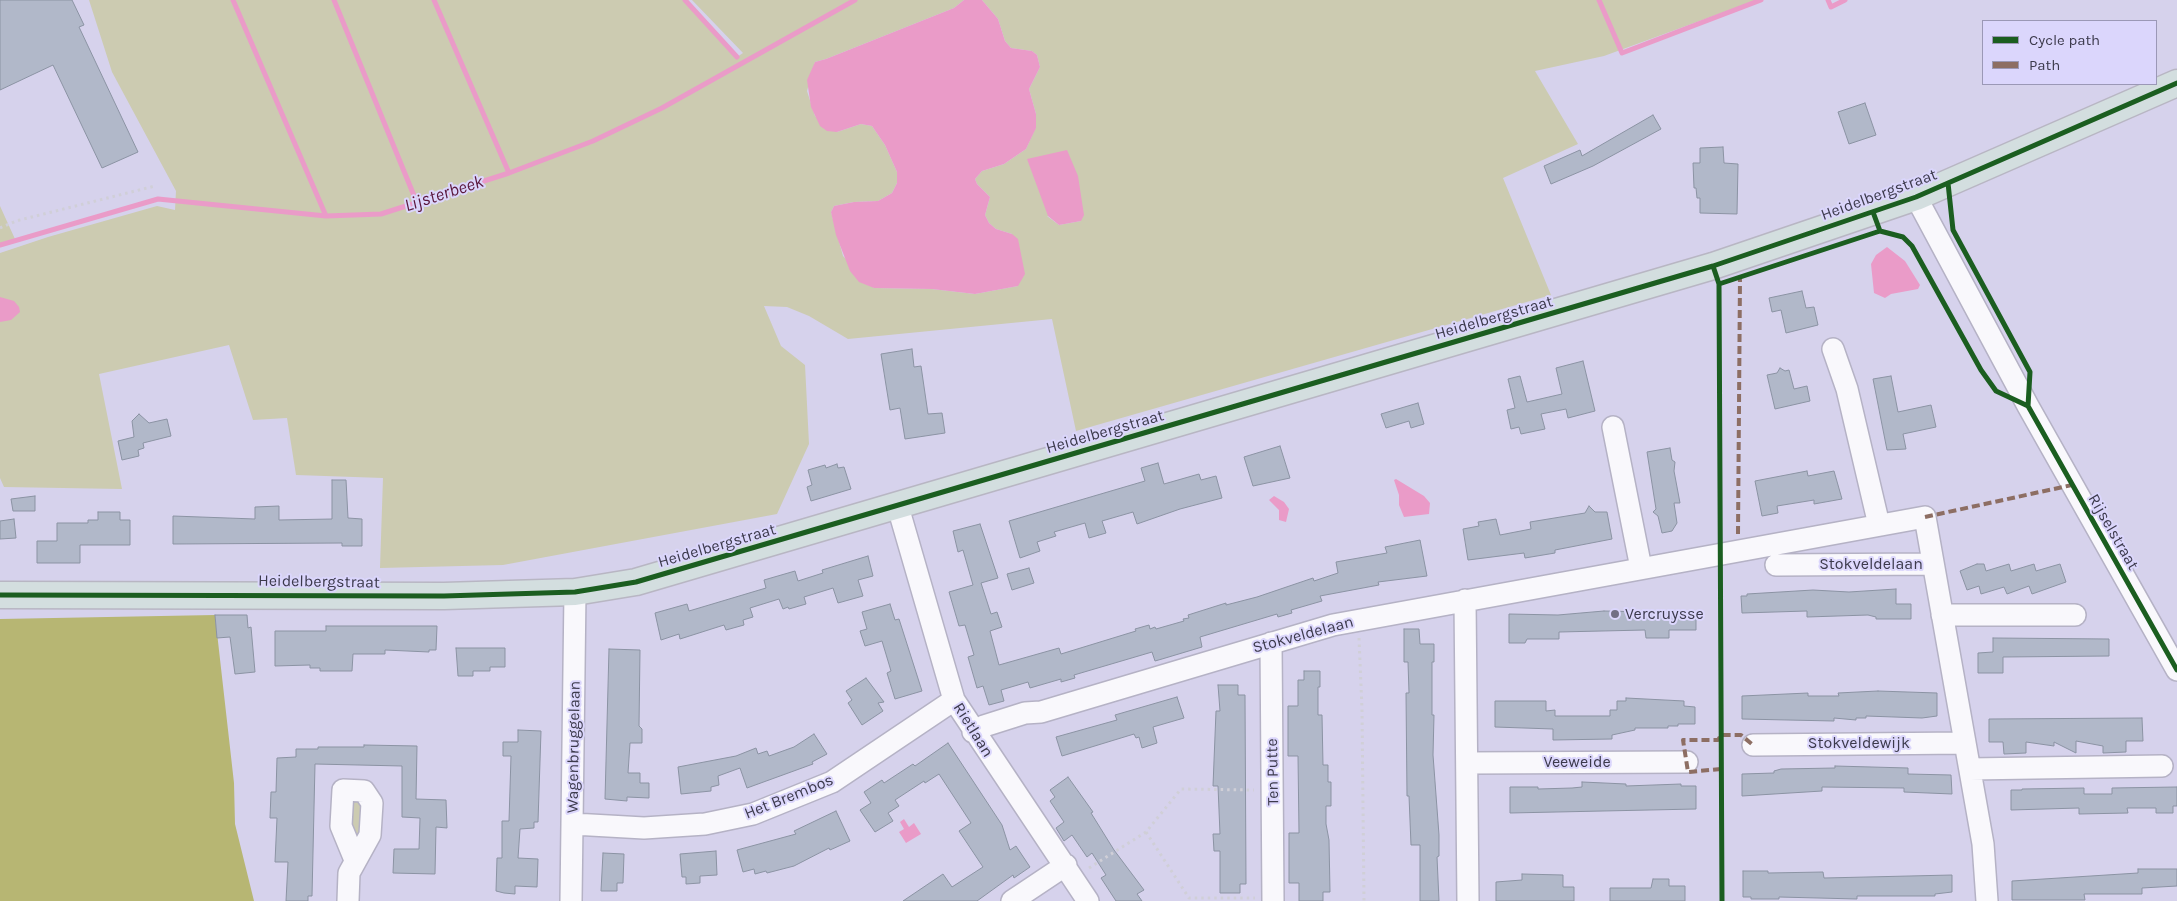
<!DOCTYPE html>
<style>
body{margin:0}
#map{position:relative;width:2177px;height:901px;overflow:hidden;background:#d6d2ec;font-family:Karla,sans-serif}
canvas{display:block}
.legend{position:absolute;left:1982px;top:20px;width:175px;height:65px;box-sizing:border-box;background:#dbd6fc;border:1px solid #9b98b6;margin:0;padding:6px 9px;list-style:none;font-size:15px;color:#3c3a4c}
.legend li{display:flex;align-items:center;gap:10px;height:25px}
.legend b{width:25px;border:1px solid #9b98b6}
</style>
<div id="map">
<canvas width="2177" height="901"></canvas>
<ul class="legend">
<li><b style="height:6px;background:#1b5e20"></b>Cycle path</li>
<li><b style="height:6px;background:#8d6e63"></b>Path</li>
</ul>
</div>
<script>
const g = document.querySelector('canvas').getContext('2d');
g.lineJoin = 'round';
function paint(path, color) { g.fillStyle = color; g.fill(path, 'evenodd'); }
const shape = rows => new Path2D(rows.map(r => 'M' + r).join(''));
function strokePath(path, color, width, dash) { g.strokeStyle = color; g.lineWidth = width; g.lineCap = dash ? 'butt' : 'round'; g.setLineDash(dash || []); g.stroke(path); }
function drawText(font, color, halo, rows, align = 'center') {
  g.font = font + ' Karla,sans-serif'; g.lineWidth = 4; g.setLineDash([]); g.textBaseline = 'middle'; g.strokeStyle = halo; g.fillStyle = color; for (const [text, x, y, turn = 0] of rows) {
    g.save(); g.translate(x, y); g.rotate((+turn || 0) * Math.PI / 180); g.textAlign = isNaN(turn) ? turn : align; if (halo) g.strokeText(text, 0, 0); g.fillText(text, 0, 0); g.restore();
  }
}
const green = shape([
 [89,0,685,0,737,57,743,53,692,0,964,0,954,8,826,59,815,62,807,91,815,116,837,132,861,124,872,126,885,145,897,172,897,183,892,193,878,201,854,202,834,206,831,212,843,256,874,288,932,289,975,294,1018,286,1012,234,996,229,989,223,985,215,990,197,977,184,975,179,982,171,1004,164,1026,149,1036,127,1036,114,1029,89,1040,67,1037,55,1032,51,1011,48,1005,41,998,19,982,0,1757,0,1604,56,1535,71,1578,144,1503,178,1551,295,1076,431,1052,319,848,339,809,316,787,307,764,306,781,346,805,365,809,444,777,514,503,565,380,568,383,478,296,475,287,418,253,420,229,345,99,374,122,489,4,487,0,478,0,253,48,237,157,206,175,210,176,191,112,72],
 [1047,216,1081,221,1059,225],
 [0,206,15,239,0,245],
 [363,799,361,834,353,833,348,801]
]);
const forest = shape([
 [215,615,234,783,235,824,254,901,0,901,0,619]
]);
const water = shape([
 [964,0,982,0,998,19,1005,41,1011,48,1032,51,1037,55,1040,67,1029,89,1036,114,1036,128,1026,149,1004,164,982,171,975,179,977,184,990,197,985,215,989,223,996,229,1012,234,1018,239,1025,274,1018,286,975,294,932,289,874,288,859,282,850,271,836,235,831,212,834,206,854,202,878,201,892,193,897,183,897,172,885,145,872,126,861,124,837,132,827,131,820,126,811,107,807,80,815,62,826,59,954,8],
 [1067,150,1078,176,1084,215,1081,221,1059,225,1048,216,1027,159],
 [1887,247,1905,261,1920,285,1918,289,1891,294,1885,298,1874,293,1871,264,1876,255],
 [0,297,14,301,19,307,20,312,11,320,0,322],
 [1396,479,1424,496,1430,503,1429,514,1404,517,1399,505,1399,495,1394,480],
 [1274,496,1284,502,1289,509,1286,522,1279,520,1279,510,1269,500],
 [904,819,909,827,914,823,921,834,906,843,899,832,904,829,900,822]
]);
const stream = shape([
 [233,0,326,216],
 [334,0,417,203],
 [434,0,509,173],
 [685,0,737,57],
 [1599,0,1622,53,1761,0],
 [1828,0,1831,7,1845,0],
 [0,245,158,199,326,216,381,214,509,173,593,141,662,108,855,0]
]);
const building = shape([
 [0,0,72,0,84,25,79,27,138,152,102,168,53,65,0,90,0,0],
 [1865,103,1876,135,1849,144,1838,112,1865,103],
 [1653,115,1661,129,1593,166,1551,184,1544,166,1580,150,1582,156,1653,115],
 [1723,147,1724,163,1738,164,1737,214,1700,213,1700,198,1697,198,1696,188,1694,188,1693,163,1700,163,1700,148,1723,147],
 [1802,291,1806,308,1814,307,1818,325,1786,333,1781,310,1772,312,1769,298,1802,291],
 [912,349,914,367,921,366,928,414,942,413,945,433,905,439,900,408,890,410,881,354,912,349],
 [1583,361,1595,411,1568,418,1566,409,1541,414,1545,429,1521,434,1519,427,1511,429,1507,410,1515,408,1508,379,1520,376,1527,402,1562,394,1556,368,1583,361],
 [1780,368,1785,371,1789,370,1794,389,1807,386,1810,401,1775,409,1767,375,1777,373,1780,368],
 [1891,376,1898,412,1931,405,1936,427,1903,434,1906,449,1887,450,1873,379,1891,376],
 [1418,403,1424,424,1411,428,1409,421,1386,428,1381,414,1418,403],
 [139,414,149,423,167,419,171,436,143,443,144,448,138,450,139,456,122,460,118,441,134,437,132,421,139,414],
 [1280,446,1290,478,1253,486,1244,457,1280,446],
 [1670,448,1672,460,1675,462,1674,471,1680,503,1674,503,1677,523,1672,531,1662,533,1658,516,1653,512,1656,509,1647,452,1670,448],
 [1158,463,1164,484,1199,474,1201,480,1216,476,1222,498,1180,509,1137,524,1133,512,1102,521,1106,533,1089,538,1085,523,1054,532,1056,536,1037,542,1040,551,1020,558,1009,521,1145,481,1141,468,1158,463],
 [837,464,838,468,844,467,851,489,811,501,807,487,812,485,808,470,825,465,826,468,837,464],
 [1807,471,1808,476,1834,471,1842,499,1814,504,1814,500,1777,506,1778,513,1762,516,1755,481,1807,471],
 [332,480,346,480,348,518,362,519,362,546,342,546,342,543,173,544,173,516,255,519,255,507,279,506,279,520,332,519,332,480],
 [35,496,35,511,13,511,11,499,35,496],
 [1589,506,1595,512,1607,512,1612,539,1555,550,1555,553,1525,558,1524,553,1468,560,1463,529,1479,526,1478,522,1496,519,1500,535,1531,529,1530,522,1585,513,1589,506],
 [98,512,120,512,120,520,130,520,130,545,80,545,80,563,37,563,37,541,57,541,57,523,88,523,88,520,98,520,98,512],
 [14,519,16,538,0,539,0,521,14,519],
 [980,524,998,578,981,583,991,614,997,612,1002,627,990,631,999,665,1059,648,1061,654,1136,631,1135,629,1149,625,1150,629,1155,627,1156,629,1184,621,1183,619,1189,618,1188,615,1226,603,1226,605,1257,597,1313,578,1314,581,1338,573,1336,562,1387,553,1385,547,1420,540,1427,576,1378,582,1379,585,1320,596,1322,601,1291,610,1292,613,1278,617,1277,614,1200,637,1202,647,1162,659,1155,661,1152,652,1074,675,1075,678,1061,682,1061,679,1030,688,1028,682,1001,690,1004,701,989,705,983,686,977,688,968,657,974,655,965,625,959,626,949,592,973,585,963,550,958,552,953,531,980,524],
 [868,556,873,576,858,580,863,596,838,603,833,588,804,597,806,604,789,609,788,607,783,609,779,599,750,608,753,617,743,620,744,625,726,630,724,625,680,639,679,634,661,640,655,613,687,604,689,611,766,588,764,580,795,571,798,581,823,573,822,570,868,556],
 [1977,564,1984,564,1986,571,2009,564,2011,571,2034,564,2036,571,2060,564,2066,582,2032,594,2029,586,2007,594,2004,587,1981,594,1979,586,1967,590,1960,571,1977,564],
 [1029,568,1034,583,1012,590,1007,574,1029,568],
 [1896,589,1896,604,1911,604,1911,619,1876,619,1876,617,1868,615,1807,617,1807,611,1742,613,1741,596,1747,596,1747,594,1813,590,1849,592,1896,589],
 [890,604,895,620,899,619,922,691,895,699,887,673,891,671,882,641,865,646,860,631,867,629,862,612,890,604],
 [1604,611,1696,613,1696,630,1669,630,1669,638,1646,638,1645,630,1559,632,1559,639,1527,639,1525,643,1509,643,1509,614,1558,615,1604,611],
 [215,615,247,615,248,628,251,627,255,672,235,674,230,637,217,638,215,615],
 [326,626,437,626,436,650,429,650,429,652,385,650,385,654,353,654,352,671,320,671,320,668,310,668,310,665,275,666,275,631,326,631,326,626],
 [1404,629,1419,629,1420,644,1434,644,1434,662,1432,662,1432,715,1434,715,1433,755,1439,835,1439,856,1437,857,1439,901,1420,901,1420,845,1411,845,1409,796,1407,796,1406,693,1409,693,1408,662,1404,662,1404,629],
 [1993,638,2109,639,2109,656,2003,657,2003,673,1978,673,1978,653,1993,652,1993,638],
 [456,648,505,648,505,667,490,667,490,671,473,671,473,676,458,676,456,648],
 [609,649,640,650,639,726,642,729,642,743,630,743,628,773,640,773,640,783,649,783,649,798,627,797,627,801,605,799,609,649],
 [1304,671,1320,671,1320,687,1318,687,1318,715,1322,715,1323,765,1328,765,1328,782,1331,782,1331,806,1326,806,1326,824,1329,840,1330,892,1323,892,1323,901,1299,901,1299,883,1289,883,1289,833,1299,833,1298,756,1288,756,1288,706,1298,706,1298,680,1304,680,1304,671],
 [866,678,884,702,878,703,883,711,862,725,848,703,852,700,846,691,866,678],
 [1218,685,1238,685,1238,695,1245,695,1246,884,1240,884,1240,893,1220,893,1220,851,1214,851,1213,834,1220,834,1218,786,1213,786,1216,711,1220,711,1218,685],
 [1878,691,1937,693,1937,716,1922,718,1866,716,1866,718,1856,718,1856,720,1834,718,1834,721,1742,719,1742,696,1808,693,1808,696,1839,696,1838,693,1878,691],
 [1177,697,1184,718,1153,727,1157,743,1142,748,1139,737,1136,738,1134,734,1062,756,1056,737,1117,720,1115,715,1177,697],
 [1626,698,1684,701,1684,706,1695,707,1695,724,1678,724,1678,726,1668,726,1668,728,1635,728,1635,730,1612,735,1612,739,1553,740,1553,729,1495,727,1495,701,1546,701,1546,711,1555,710,1555,716,1610,716,1610,710,1617,710,1617,701,1626,701,1626,698],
 [2142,718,2143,741,2126,741,2126,752,2103,753,2103,746,2076,741,2076,753,2054,742,2054,746,2026,742,2026,753,2004,754,2003,742,1989,742,1989,719,2142,718],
 [518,730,541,731,538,822,534,822,534,828,520,829,518,858,538,859,537,887,515,886,515,894,504,893,496,891,497,858,502,858,502,821,509,821,511,756,503,756,503,742,518,742,518,730],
 [814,734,827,754,812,762,813,764,747,788,740,768,718,776,719,785,711,787,711,791,681,794,678,767,736,756,756,748,758,754,767,751,769,756,794,747,814,734],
 [948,743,1002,825,1010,850,1016,846,1030,867,1014,878,1013,875,977,901,903,901,943,874,952,887,983,867,959,831,971,823,939,774,925,783,924,781,895,800,899,806,888,813,893,821,875,832,860,810,871,803,864,792,882,780,884,783,913,764,915,766,948,743],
 [364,745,417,746,416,799,446,800,447,828,436,827,435,874,393,873,394,849,419,849,420,818,402,817,402,766,315,764,312,896,308,896,308,901,286,901,288,862,275,862,277,818,270,818,271,792,276,792,277,758,296,757,296,749,318,749,318,747,364,747,364,745],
 [1835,766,1908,768,1908,774,1951,775,1952,794,1904,792,1904,788,1822,787,1822,791,1742,796,1742,774,1774,773,1774,771,1781,769,1835,768,1835,766],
 [1068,777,1093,812,1091,813,1114,850,1144,890,1137,894,1142,901,1116,901,1101,878,1106,875,1092,853,1087,857,1072,835,1064,841,1056,828,1064,822,1050,801,1055,797,1050,790,1068,777],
 [1582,782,1626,784,1626,786,1681,784,1681,786,1696,786,1696,809,1510,813,1510,787,1538,787,1538,789,1572,788,1582,787,1582,782],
 [2177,787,2177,806,2173,806,2173,813,2156,813,2156,808,2127,808,2128,813,2079,814,2079,808,2011,810,2011,790,2022,790,2022,789,2084,788,2084,794,2112,794,2112,788,2177,787],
 [836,811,850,841,830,850,829,848,794,866,767,873,766,871,755,874,754,869,743,872,737,850,796,834,794,831,836,811],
 [716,851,717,875,700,876,700,883,686,884,686,877,682,877,680,854,716,851],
 [603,853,624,854,623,883,617,883,617,891,601,891,603,853],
 [2138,869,2177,869,2177,886,2142,888,2142,894,2084,894,2085,900,2012,900,2012,881,2138,873,2138,869],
 [1743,871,1768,871,1768,873,1823,872,1824,878,1952,875,1952,892,1935,894,1935,896,1857,896,1857,899,1779,897,1779,899,1751,899,1751,897,1743,897,1743,871],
 [1522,874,1563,875,1563,887,1574,887,1574,901,1496,901,1496,882,1522,880,1522,874],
 [1653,879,1669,879,1669,886,1685,886,1685,901,1610,901,1610,888,1651,888,1653,879]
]);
const path = shape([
 [0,228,16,221,155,186],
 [1359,638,1362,709,1364,901],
 [1146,832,1189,898,1255,898],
 [1089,868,1146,832,1181,789,1254,790]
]);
const minor = shape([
 [1916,197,2028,406,2177,670],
 [1833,349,1847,389,1879,525],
 [1613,427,1641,568],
 [898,507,954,700,1088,901],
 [1776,565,1933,564],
 [1465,600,1468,901],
 [1942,615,2075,615],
 [1271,643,1273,901],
 [973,732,984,726,1025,713,1041,712,1333,625,1925,517,1983,844,1987,901],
 [1753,745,1965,743],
 [1467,763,1687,762],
 [1970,769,2162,766],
 [573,824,644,828,705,824,753,814,832,782,954,700],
 [348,901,349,873,370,835,372,803,364,791,343,790,341,826,355,860],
 [571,901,575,592],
 [1012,901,1066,865]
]);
const major = shape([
 [0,595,444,596,575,592,636,582,1713,266,1916,197,2177,83]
]);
const quiet = shape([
 [1925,517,2072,485],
 [1738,534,1740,277],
 [1721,769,1688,772,1683,740,1718,740,1721,735,1741,735,1753,745]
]);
const cycleway = shape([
 [1948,183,1953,230,2030,372,2028,406],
 [1880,231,1903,237,1912,246,1981,370,1996,391,2028,406],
 [1713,266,1719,284,1722,901],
 [1719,284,1880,231,1873,212],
 [2028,406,2177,670],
 [0,595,444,596,575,592,636,582,1713,266,1916,197,2177,83]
]);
const markers = [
 [1615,614,5,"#726f84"]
];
const streetNames = [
 ["Heidelbergstraat",1879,195,-20],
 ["Heidelbergstraat",1494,318,-16],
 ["Heidelbergstraat",1105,432,-16],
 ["Rijselstraat",2113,532,60],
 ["Heidelbergstraat",717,546,-16],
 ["Stokveldelaan",1871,564],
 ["Heidelbergstraat",319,582,1],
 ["Stokveldelaan",1303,635,-15],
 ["Rietlaan",973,730,58],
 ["Stokveldewijk",1859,743],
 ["Wagenbruggelaan",574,747,-89],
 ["Veeweide",1577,762],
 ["Ten Putte",1273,772,-91],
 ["Het Brembos",789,797,-22]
];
const poiNames = [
 ["Vercruysse",1625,614]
];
const waterNames = [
 ["Lijsterbeek",444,194,-18]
];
paint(green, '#cccbb1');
paint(forest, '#b7b673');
paint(water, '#ea9bc8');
strokePath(stream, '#ea9bc8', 5);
paint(building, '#b1b8c9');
strokePath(building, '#8b93a3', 1);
strokePath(minor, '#b5b2c5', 24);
strokePath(major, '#b8b6c3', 29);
strokePath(path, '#d0cfd7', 3, [2.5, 4]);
strokePath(minor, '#f9f8fc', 21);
strokePath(major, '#d3dedf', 26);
strokePath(quiet, '#8d6e63', 4, [8, 4]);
strokePath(cycleway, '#1b5e20', 5);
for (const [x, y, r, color] of markers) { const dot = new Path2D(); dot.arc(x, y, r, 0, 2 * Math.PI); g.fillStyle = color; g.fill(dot); strokePath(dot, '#dbd6fc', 2); }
drawText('16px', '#3c3a4c', '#dbd6fc', streetNames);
drawText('16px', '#3c3a4c', '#dbd6fc', poiNames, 'left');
drawText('italic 18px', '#5a173c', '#dbd6fc', waterNames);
</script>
